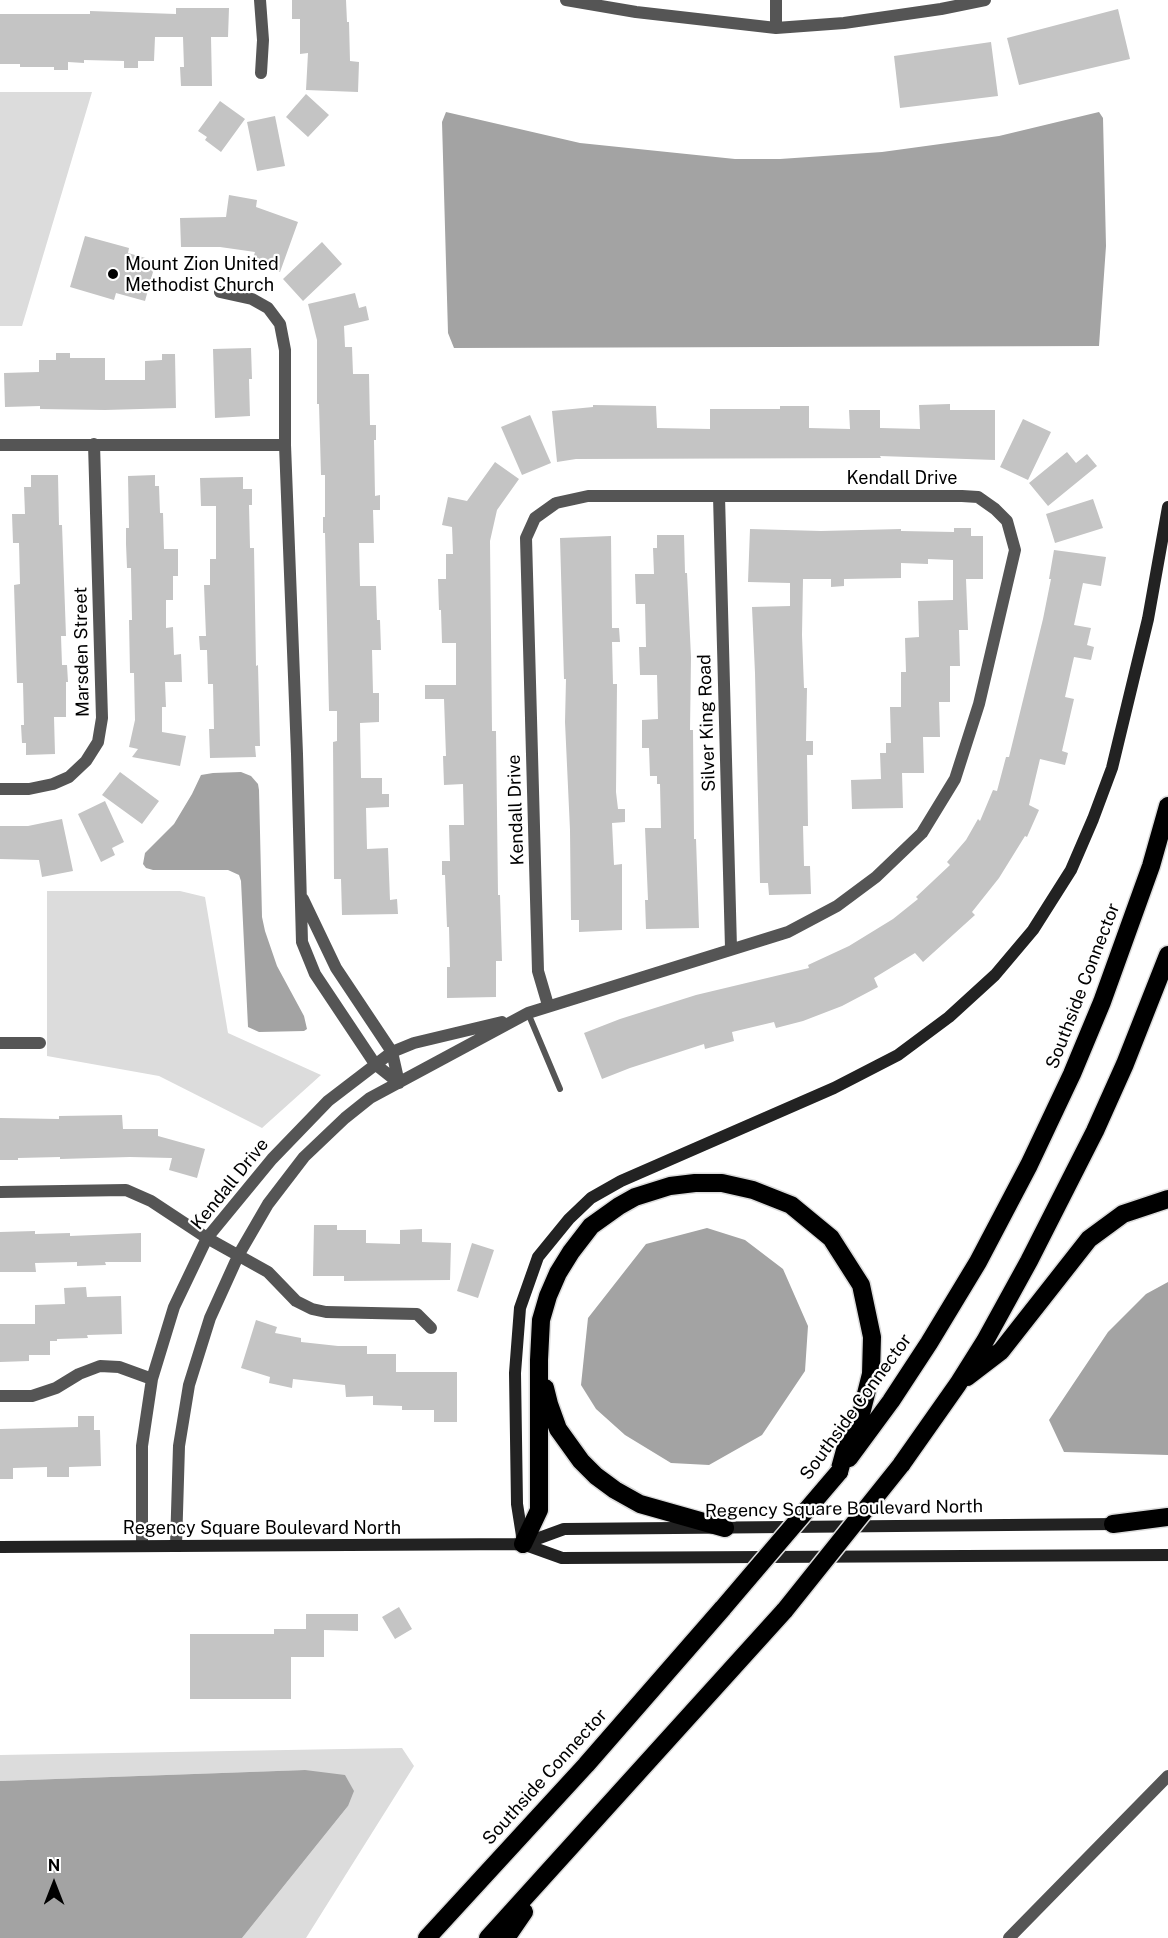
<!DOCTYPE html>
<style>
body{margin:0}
#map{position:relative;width:1168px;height:1938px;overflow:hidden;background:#fff;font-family:"Public Sans",sans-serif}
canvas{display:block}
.north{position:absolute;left:24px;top:1854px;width:60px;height:60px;-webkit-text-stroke:4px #fff;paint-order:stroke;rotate:0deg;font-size:16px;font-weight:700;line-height:24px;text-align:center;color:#000}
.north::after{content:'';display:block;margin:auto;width:21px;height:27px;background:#000;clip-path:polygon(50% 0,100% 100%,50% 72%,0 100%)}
</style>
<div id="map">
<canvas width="1168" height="1938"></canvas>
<div class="north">N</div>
</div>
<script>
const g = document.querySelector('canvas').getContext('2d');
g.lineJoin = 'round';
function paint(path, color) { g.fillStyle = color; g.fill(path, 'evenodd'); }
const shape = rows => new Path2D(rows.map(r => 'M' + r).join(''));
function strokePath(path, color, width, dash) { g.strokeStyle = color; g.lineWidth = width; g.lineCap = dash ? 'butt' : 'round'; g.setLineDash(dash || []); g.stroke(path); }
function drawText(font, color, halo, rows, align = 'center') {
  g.font = font + ' "Public Sans",sans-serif'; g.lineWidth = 4.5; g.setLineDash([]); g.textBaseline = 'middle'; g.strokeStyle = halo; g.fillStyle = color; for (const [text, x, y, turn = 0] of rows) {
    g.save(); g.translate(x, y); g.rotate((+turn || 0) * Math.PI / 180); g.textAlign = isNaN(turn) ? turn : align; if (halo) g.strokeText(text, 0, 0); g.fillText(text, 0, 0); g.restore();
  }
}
const green = shape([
 [0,92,92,92,22,326,0,326],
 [47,891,180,891,205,897,228,1033,321,1075,262,1128,159,1076,47,1056],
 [402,1748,414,1766,306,1938,242,1938,348,1806,305,1770,0,1781,0,1755]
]);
const water = shape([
 [446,112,580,143,735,159,780,159,882,152,999,136,1099,112,1103,118,1106,246,1099,346,454,348,448,333,442,122],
 [241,772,251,776,258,784,259,790,262,917,265,931,277,966,304,1016,307,1029,304,1031,259,1032,248,1027,241,881,239,875,228,870,153,870,146,868,143,864,145,853,174,824,192,794,201,775,213,773],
 [707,1228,745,1240,783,1269,808,1326,805,1371,762,1435,709,1465,671,1463,625,1435,596,1409,581,1385,588,1318,646,1244],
 [1168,1282,1168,1455,1064,1452,1049,1420,1108,1332,1146,1294],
 [305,1770,345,1775,354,1791,348,1806,242,1938,0,1938,0,1781]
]);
const building = shape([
 [292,0,346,0,347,22,349,22,350,61,359,62,358,92,306,90,308,53,300,54,300,19,292,19],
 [176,8,229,8,228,37,211,37,212,86,181,86,180,67,184,67,183,37,155,37,154,61,138,61,138,68,124,68,124,61,84,60,84,63,68,62,68,70,54,70,54,67,20,67,20,64,0,64,0,14,90,14,90,11,176,14],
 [1118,9,1130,59,1019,85,1007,38],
 [991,42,998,96,900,108,894,56],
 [306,94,329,115,308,137,286,117],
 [220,101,245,119,221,152,205,140,207,137,198,131],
 [275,116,285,166,257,171,247,122],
 [229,195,257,200,256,207,298,222,280,272,252,262,255,252,220,247,181,247,180,218,226,217],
 [85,236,129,248,128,253,156,261,145,301,116,293,114,300,70,287],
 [322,242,342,264,303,301,283,279],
 [355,293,359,308,366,306,369,320,344,326,345,347,352,347,353,374,369,374,370,425,376,425,376,440,374,440,375,496,380,495,380,510,373,510,374,543,359,543,360,586,376,586,377,620,380,620,381,650,372,650,373,693,379,693,379,722,360,723,361,778,382,778,382,794,389,794,389,807,366,808,367,849,388,848,390,900,397,899,398,914,342,915,341,879,334,879,333,742,337,741,337,711,329,711,325,533,323,533,323,517,325,517,325,475,321,475,319,404,317,404,317,340,308,304],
 [251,348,252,379,249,379,250,416,215,418,213,349],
 [56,353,70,353,70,358,105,358,105,380,145,380,145,361,162,360,162,354,175,354,176,408,105,410,40,409,40,406,5,407,4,373,39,372,39,360,56,360],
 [950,404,950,410,995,410,995,460,880,456,881,458,576,459,557,462,552,411,593,407,593,405,656,406,657,428,710,429,710,409,780,409,780,406,809,406,809,428,850,429,849,410,880,410,880,428,920,429,919,405],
 [530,415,551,463,522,475,501,427],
 [1023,419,1051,432,1028,480,1000,467],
 [1067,452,1076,463,1087,454,1097,466,1048,506,1029,483],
 [495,462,519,479,497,510,490,541,492,731,496,731,498,895,500,895,502,961,496,961,496,997,447,998,447,967,450,967,449,927,447,927,445,875,442,875,442,861,450,861,449,825,464,825,463,784,444,785,443,756,446,756,444,699,425,699,425,685,456,685,456,643,442,643,441,610,439,610,438,579,446,579,446,554,453,554,452,527,442,525,448,497,467,501],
 [31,475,58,475,59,525,62,525,66,636,61,636,62,665,67,665,68,682,66,682,66,717,54,717,55,754,26,755,26,743,22,743,21,725,24,725,23,683,17,683,14,585,20,584,19,543,13,543,12,514,25,514,24,487,31,487],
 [155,475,155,486,159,486,160,513,163,513,164,549,178,549,178,576,173,576,173,600,166,600,166,628,173,627,174,655,181,654,182,682,165,682,166,707,162,707,162,732,186,736,180,766,132,757,138,749,129,747,135,720,134,673,130,673,129,620,132,620,131,568,127,568,126,544,126,528,129,528,128,476],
 [243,477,243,489,252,489,252,505,249,505,250,548,254,548,256,666,258,665,260,746,255,746,256,757,210,758,209,729,214,729,213,684,208,684,207,650,200,650,199,636,206,636,204,585,210,585,210,559,216,559,216,506,201,506,200,478],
 [1093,499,1103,528,1055,543,1046,514],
 [954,528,971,528,971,536,983,536,983,579,966,579,968,630,959,630,960,666,950,666,950,702,939,702,940,737,923,737,924,773,902,773,903,808,852,809,851,780,881,779,880,753,886,753,886,743,891,743,890,707,901,707,901,672,906,672,905,638,919,637,918,601,953,600,953,560,928,559,928,564,901,563,901,578,844,579,844,586,831,587,831,579,803,579,802,635,804,688,807,688,806,741,813,741,813,755,807,755,808,826,803,826,804,866,810,866,811,894,769,895,768,883,760,883,755,673,752,607,790,606,790,583,748,582,750,529,821,531,901,529,901,531,954,532],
 [657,535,684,535,685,573,687,573,691,657,690,730,693,730,694,839,696,839,699,928,646,929,645,900,648,900,645,828,661,828,660,784,657,784,657,776,650,776,649,748,642,748,642,720,658,719,657,675,640,675,639,647,646,647,645,604,636,604,635,574,654,574,653,548,657,548],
 [611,536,612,628,619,628,620,642,612,642,613,684,617,684,616,792,618,809,625,809,625,822,612,823,614,865,622,864,622,930,579,932,579,920,571,920,570,830,565,722,566,679,564,679,560,538],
 [1054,550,1106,557,1101,586,1083,583,1074,625,1091,628,1087,645,1094,647,1091,660,1074,657,1065,697,1074,699,1062,751,1068,753,1065,765,1040,759,1029,805,1039,810,1027,837,1025,836,999,878,972,912,975,915,923,962,915,953,874,978,878,987,842,1006,803,1021,776,1028,774,1022,732,1032,734,1041,705,1049,704,1044,630,1068,602,1079,584,1033,620,1019,696,995,809,968,808,965,849,946,893,919,918,899,916,897,950,865,947,862,966,840,978,819,980,821,993,790,997,791,1006,757,1009,757,1043,619,1051,579,1049,579],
 [120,772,159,801,142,824,102,795],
 [105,801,124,842,112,848,115,855,101,862,78,814],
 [62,819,73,871,42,877,39,860,0,859,0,826,28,826],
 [122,1115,123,1129,158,1129,158,1136,205,1149,197,1178,169,1170,172,1158,130,1157,60,1159,60,1157,18,1158,18,1160,0,1160,0,1118,59,1119,59,1116],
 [314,1225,337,1225,337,1230,366,1230,366,1243,400,1244,400,1230,422,1229,422,1242,451,1243,450,1280,344,1281,344,1276,313,1276],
 [35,1231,35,1234,70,1233,70,1236,141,1233,141,1262,105,1262,106,1265,77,1266,77,1262,35,1263,36,1272,0,1272,0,1232],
 [472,1243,494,1250,478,1298,457,1291],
 [86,1287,87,1297,121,1296,122,1334,87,1335,88,1338,57,1339,57,1341,50,1341,50,1355,29,1355,29,1361,0,1362,0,1324,35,1324,35,1305,65,1304,64,1288],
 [256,1320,277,1327,275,1333,301,1338,301,1342,338,1346,367,1346,367,1354,396,1354,396,1372,457,1372,457,1422,434,1422,434,1410,402,1410,402,1406,373,1405,373,1396,346,1397,345,1385,293,1379,292,1388,269,1383,270,1377,241,1368],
 [78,1416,94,1416,94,1430,100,1430,101,1466,69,1467,69,1477,47,1477,47,1467,13,1468,13,1479,0,1479,0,1429,78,1427],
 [399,1607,412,1629,395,1639,382,1617],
 [306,1614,358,1614,358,1631,324,1630,324,1657,291,1657,291,1699,190,1699,190,1634,274,1634,274,1629,306,1629]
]);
const lane = shape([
 [528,1013,560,1089]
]);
const street = shape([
 [260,0,263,40,261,73],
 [566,0,636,12,776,28,844,23,941,9,985,0],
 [776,0,776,28],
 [220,292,252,299,268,308,280,324,285,350,285,445,297,754,302,942,315,974,375,1064,399,1083],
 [0,445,285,445],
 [719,496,731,948],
 [0,789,29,789,53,784,69,777,86,761,98,742,102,718,94,444],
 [303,899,336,968,392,1052,399,1083],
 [0,1043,40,1043],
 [0,1192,126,1190,151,1201,207,1238,268,1272,296,1301,312,1309,326,1312,417,1314,431,1328],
 [0,1396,32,1396,56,1388,79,1374,100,1366,119,1367,152,1379],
 [142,1546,142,1446,152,1379,174,1307,207,1238,272,1159,328,1101,392,1052,414,1043,502,1022],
 [176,1546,179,1446,189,1385,210,1318,239,1254,268,1204,304,1157,345,1118,370,1098,528,1013,788,932,837,906,876,877,922,833,955,779,979,704,1015,550,1007,521,995,509,978,497,962,496,588,496,556,503,535,518,526,538,538,971,548,1005],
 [1009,1938,1168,1776]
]);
const secondary = shape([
 [523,1542,517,1504,515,1373,520,1308,538,1257,569,1219,591,1198,621,1181,834,1088,898,1055,949,1017,995,975,1033,930,1071,870,1093,819,1112,768,1148,619,1168,507],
 [523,1544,562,1558,1168,1555],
 [0,1547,523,1544,564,1529,1118,1524]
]);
const highway = shape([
 [967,1377,1001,1351,1089,1239,1123,1214,1168,1199],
 [545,1388,549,1404,558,1429,581,1461,596,1476,615,1490,640,1504,725,1528],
 [849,1458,891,1401,929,1343,978,1262,1029,1165,1072,1074,1102,1002,1151,866,1168,806],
 [901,1465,958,1384,985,1341,1029,1261,1095,1131,1125,1064,1168,955],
 [1113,1524,1168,1517],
 [523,1544,539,1510,539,1360,541,1320,548,1296,558,1273,571,1252,591,1226,619,1206,635,1197,670,1186,695,1183,722,1183,753,1190,791,1205,831,1238,861,1285,872,1337,871,1374,862,1410,847,1443,839,1472],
 [427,1938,586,1765,723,1608],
 [488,1938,785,1610],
 [506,1938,524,1912]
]);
const highwayBridge = shape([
 [723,1608,839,1472],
 [785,1610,901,1465]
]);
const markers = [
 [113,274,6,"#000"]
];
const poiNames = [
 ["Mount Zion United",125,264],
 ["Methodist Church",125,285]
];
const streetNames = [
 ["Kendall Drive",902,478],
 ["Marsden Street",82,652,-91],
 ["Silver King Road",707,723,-92],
 ["Kendall Drive",516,810,-92],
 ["Southside Connector",1083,986,-69],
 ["Kendall Drive",230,1184,-51],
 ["Southside Connector",856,1407,-54],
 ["Regency Square Boulevard North",844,1509,-1],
 ["Regency Square Boulevard North",262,1528],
 ["Southside Connector",545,1777,-48]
];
paint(green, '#dcdcdc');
paint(water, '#a3a3a3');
paint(building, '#c4c4c4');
strokePath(highway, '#dbdbdb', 21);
strokePath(lane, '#555', 6);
strokePath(street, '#555', 12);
strokePath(secondary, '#222', 12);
strokePath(highway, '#000', 18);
strokePath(highwayBridge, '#dbdbdb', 21, []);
strokePath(highwayBridge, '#000', 18);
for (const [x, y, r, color] of markers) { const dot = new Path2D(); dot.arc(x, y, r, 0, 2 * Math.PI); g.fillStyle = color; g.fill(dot); strokePath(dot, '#fff', 2); }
drawText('18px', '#000', '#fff', poiNames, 'left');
drawText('18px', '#000', '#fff', streetNames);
</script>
